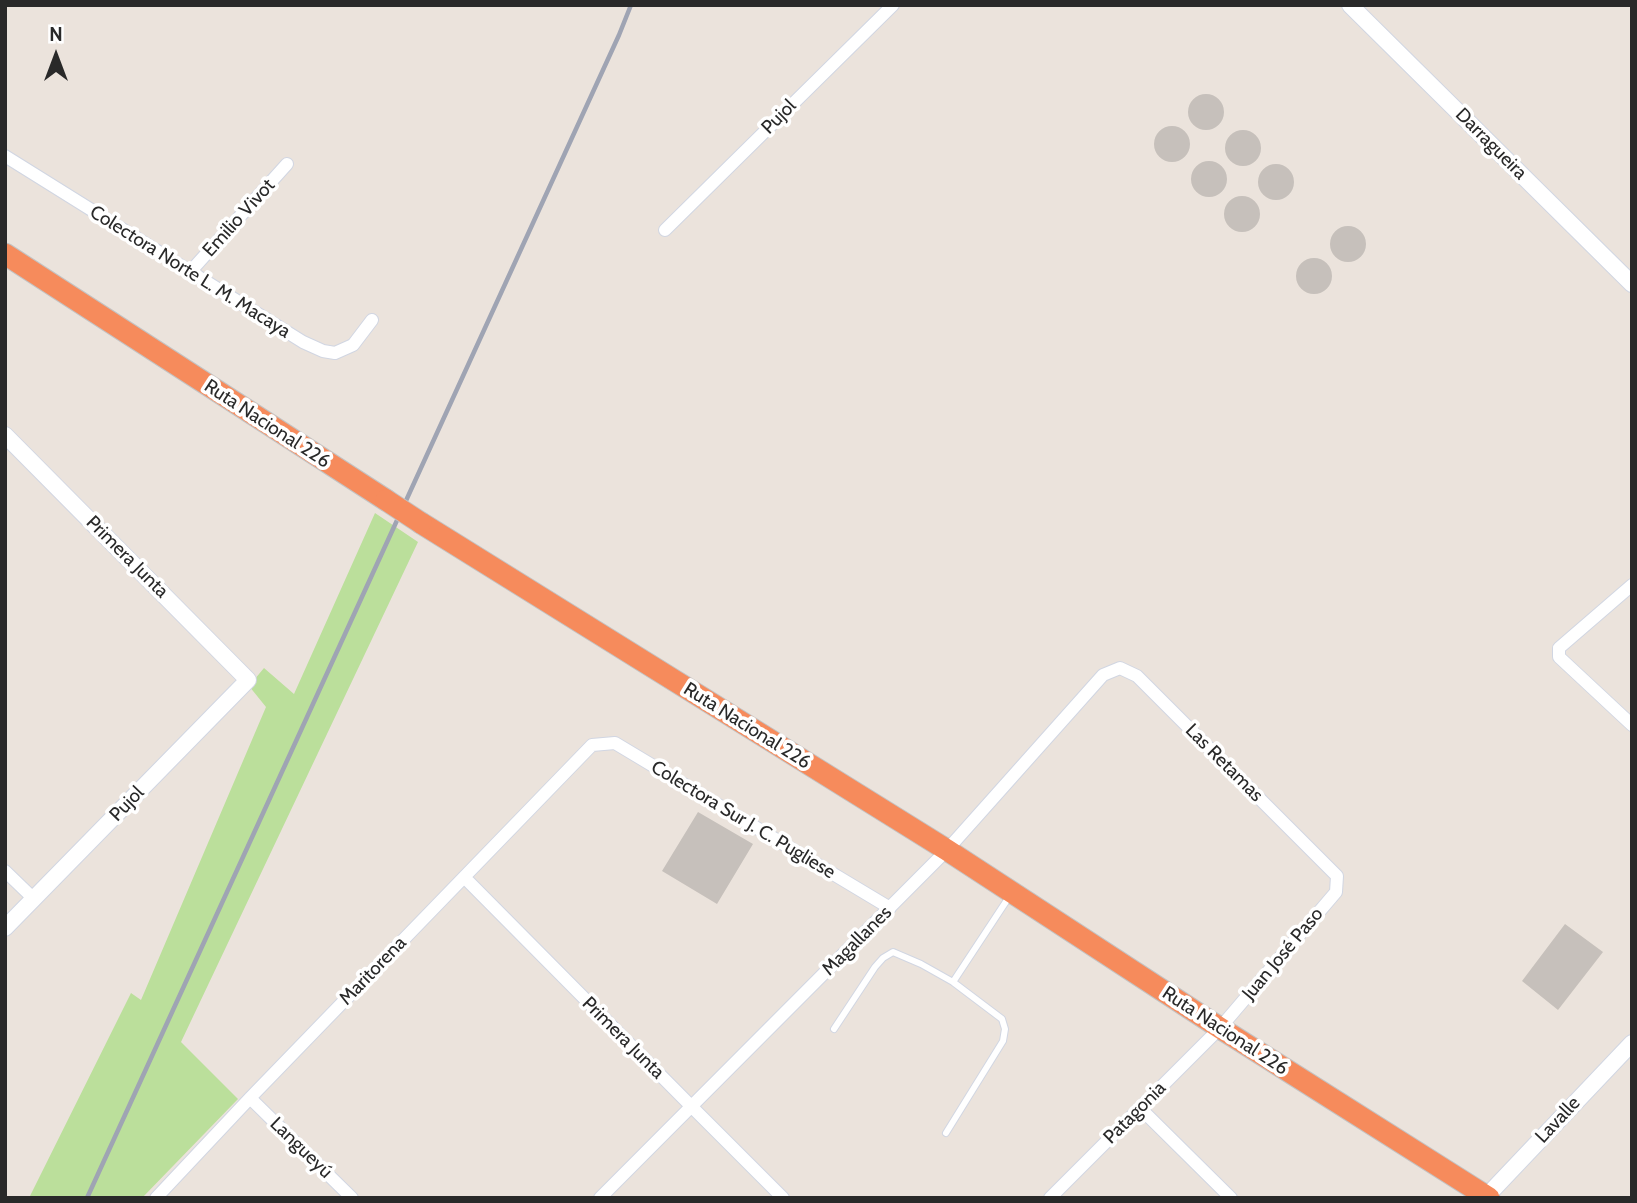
<!DOCTYPE html>
<meta charset="utf-8">
<style>
body{margin:0}
#map{position:relative;width:1637px;height:1203px;overflow:hidden;background:#ebe3dc;font-family:Cabin,sans-serif}
canvas{display:block}
.frame{position:absolute;inset:0;border:7px solid #292929;pointer-events:none}
.north{position:absolute;left:21px;top:21px;width:70px;height:70px;-webkit-text-stroke:5px #fff;paint-order:stroke;rotate:0deg;font-size:19px;font-weight:700;line-height:28px;text-align:center;color:#292929}
.north::after{content:'';display:block;margin:auto;width:24px;height:32px;background:#292929;clip-path:polygon(50% 0,100% 100%,50% 72%,0 100%)}
</style>
<div id="map">
<canvas width="1637" height="1203"></canvas>
<div class="frame"></div>
<div class="north">N</div>
</div>
<script>
const g = document.querySelector('canvas').getContext('2d');
g.lineJoin = 'round';
function paint(path, color) { g.fillStyle = color; g.fill(path, 'evenodd'); }
const shape = rows => new Path2D(rows.map(r => 'M' + r).join(''));
function strokePath(path, color, width, dash) { g.strokeStyle = color; g.lineWidth = width; g.lineCap = dash ? 'butt' : 'round'; g.setLineDash(dash || []); g.stroke(path); }
function drawText(font, color, halo, rows, align = 'center') {
  g.font = font + ' Cabin,sans-serif'; g.lineWidth = 7; g.setLineDash([]); g.textBaseline = 'middle'; g.strokeStyle = halo; g.fillStyle = color; for (const [text, x, y, turn = 0] of rows) {
    g.save(); g.translate(x, y); g.rotate((+turn || 0) * Math.PI / 180); g.textAlign = isNaN(turn) ? turn : align; if (halo) g.strokeText(text, 0, 0); g.fillText(text, 0, 0); g.restore();
  }
}
const green = shape([
 [375,513,418,542,181,1042,238,1099,142,1198,29,1198,131,993,141,1000,266,707,249,686,264,668,294,694]
]);
const building = shape([
 '1188 112a18 18 0 1 1 36 0a18 18 0 1 1-36 0Z',
 '1154 144a18 18 0 1 1 36 0a18 18 0 1 1-36 0Z',
 '1225 148a18 18 0 1 1 36 0a18 18 0 1 1-36 0Z',
 '1191 179a18 18 0 1 1 36 0a18 18 0 1 1-36 0Z',
 '1258 182a18 18 0 1 1 36 0a18 18 0 1 1-36 0Z',
 '1224 214a18 18 0 1 1 36 0a18 18 0 1 1-36 0Z',
 '1330 244a18 18 0 1 1 36 0a18 18 0 1 1-36 0Z',
 '1296 276a18 18 0 1 1 36 0a18 18 0 1 1-36 0Z',
 [698,812,753,844,717,904,662,871],
 [1565,924,1603,952,1558,1010,1522,981]
]);
const lane = shape([
 [953,982,1011,894],
 [834,1029,875,967,883,958,893,952,921,964,953,982,1002,1019,1005,1029,1003,1041,946,1133]
]);
const street = shape([
 [5,156,303,342,323,351,335,353,353,345,372,320],
 [665,230,893,5],
 [190,272,287,164],
 [1632,585,1559,648,1559,657,1632,725],
 [5,871,34,899],
 [464,877,692,1107,783,1198],
 [250,1098,352,1198],
 [1140,1108,1231,1198],
 [156,1198,250,1098,592,745,615,743,890,908],
 [600,1198,947,850,1103,675,1120,668,1137,676,1337,876,1336,892,1220,1028,1050,1198]
]);
const secondary = shape([
 [1350,5,1632,284],
 [5,435,248,680,5,928],
 [1485,1198,1632,1043]
]);
const highway = shape([
 [5,254,386,500],
 [421,523,947,850,1220,1028,1489,1198]
]);
const rail = shape([
 [87,1198,619,35,631,5]
]);
const highwayBridge = shape([
 [386,500,421,523]
]);
const streetNames = [
 ["Pujol",779,117,-45],
 ["Darragueira",1491,144,45],
 ["Emilio Vivot",239,218,-48],
 ["Colectora Norte L. M. Macaya",190,272,32],
 ["Ruta Nacional 226",267,424,33],
 ["Primera Junta",127,557,45],
 ["Ruta Nacional 226",747,726,32],
 ["Las Retamas",1224,763,45],
 ["Pujol",127,804,-46],
 ["Colectora Sur J. C. Pugliese",743,820,31],
 ["Magallanes",857,941,-45],
 ["Juan José Paso",1283,954,-50],
 ["Maritorena",373,971,-46],
 ["Ruta Nacional 226",1225,1031,33],
 ["Primera Junta",623,1038,45],
 ["Patagonia",1135,1113,-45],
 ["Lavalle",1558,1120,-47],
 ["Langueyú",301,1148,44]
];
paint(green, '#bbdf9b');
paint(building, '#c6c0bb');
strokePath(lane, '#d1d6e2', 8);
strokePath(street, '#d1d6e2', 14);
strokePath(secondary, '#d1d6e2', 18);
strokePath(highway, '#c3c3c3', 23);
strokePath(lane, '#fff', 6);
strokePath(street, '#fff', 12);
strokePath(secondary, '#fff', 16);
strokePath(highway, '#f68b5c', 21);
strokePath(rail, '#9fa4b3', 4.5);
strokePath(highwayBridge, '#c3c3c3', 23, []);
strokePath(highwayBridge, '#f68b5c', 21);
drawText('19px', '#292929', '#fff', streetNames);
</script>
